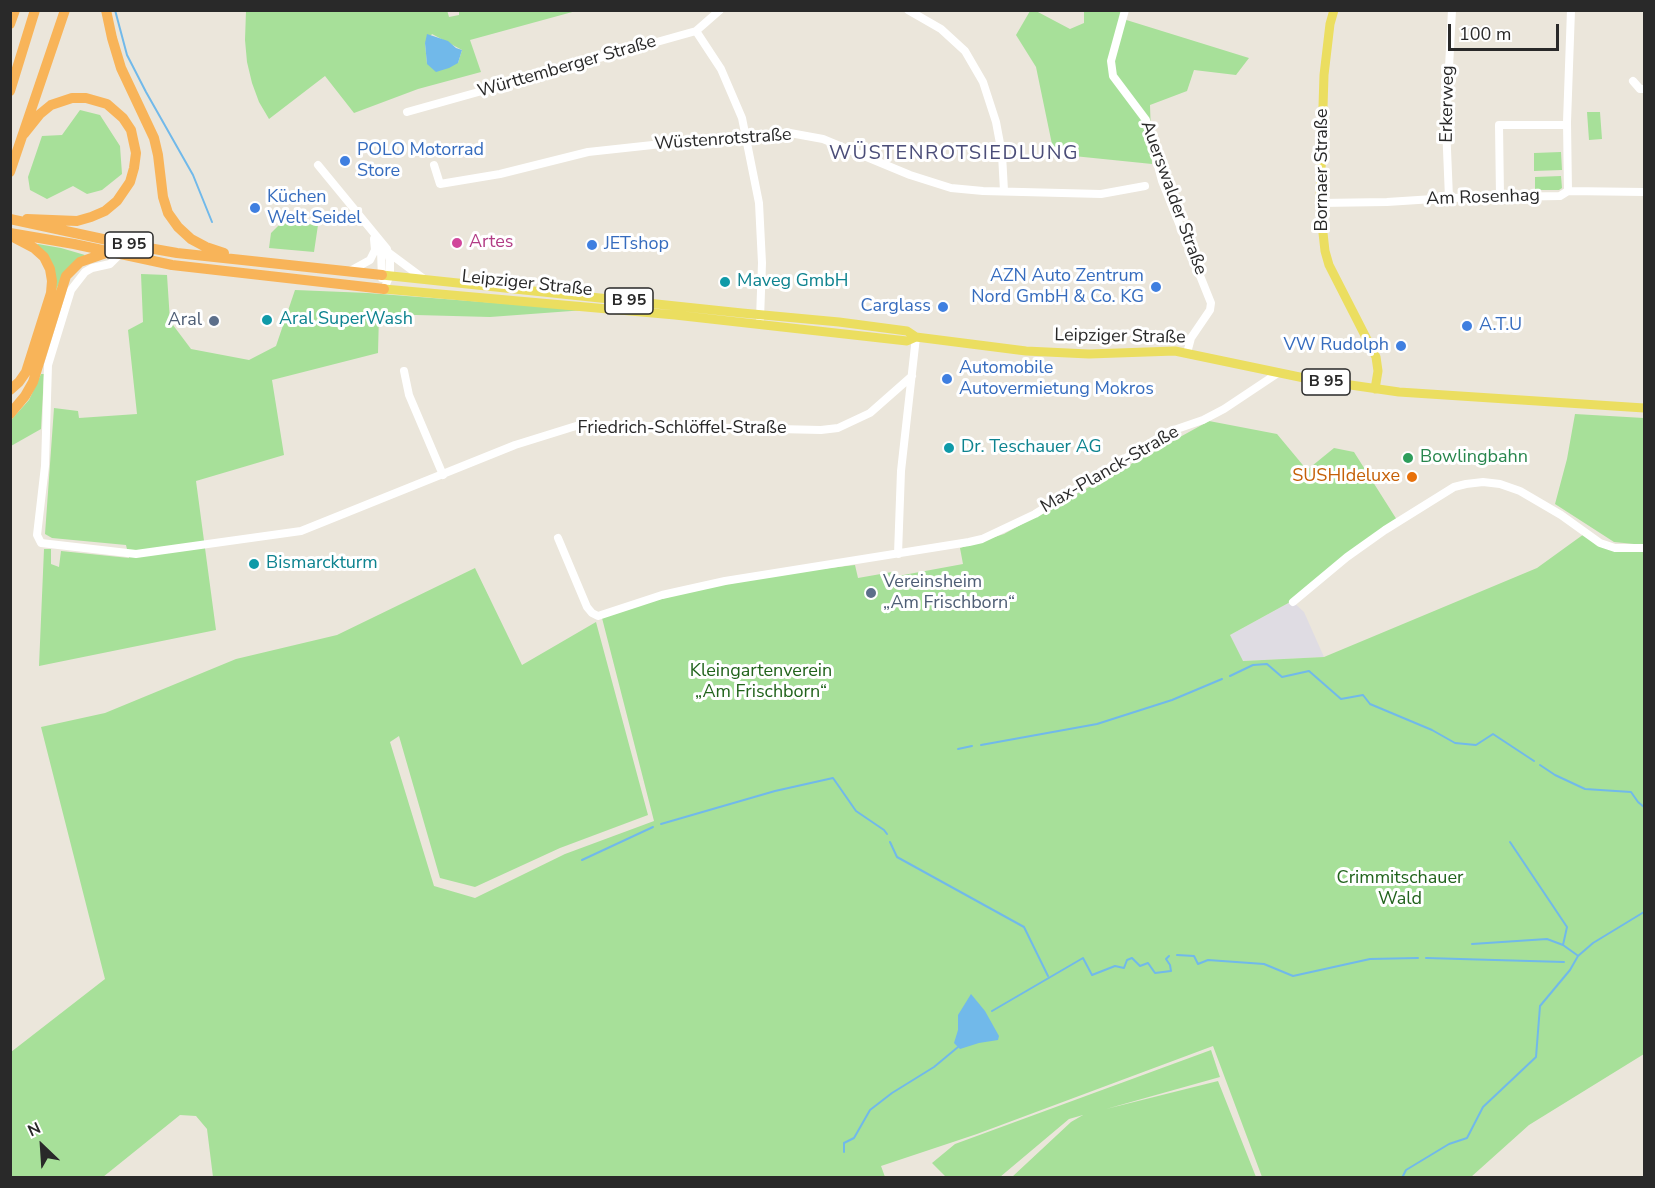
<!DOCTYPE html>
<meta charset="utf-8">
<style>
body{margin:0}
#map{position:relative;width:1655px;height:1188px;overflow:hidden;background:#ebe6db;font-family:"Nunito Sans",sans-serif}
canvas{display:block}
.frame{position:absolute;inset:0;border:12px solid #292929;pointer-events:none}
.north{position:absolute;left:12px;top:1116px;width:60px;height:60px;-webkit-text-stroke:4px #fff;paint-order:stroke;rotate:335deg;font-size:16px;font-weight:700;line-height:24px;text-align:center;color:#292929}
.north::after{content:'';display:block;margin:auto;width:21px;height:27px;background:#292929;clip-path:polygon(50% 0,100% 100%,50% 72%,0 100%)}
.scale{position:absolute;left:1448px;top:24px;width:111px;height:27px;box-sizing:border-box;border:3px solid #292929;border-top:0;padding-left:8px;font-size:18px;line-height:21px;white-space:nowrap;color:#292929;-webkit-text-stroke:4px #fff;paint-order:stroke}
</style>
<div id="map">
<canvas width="1655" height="1188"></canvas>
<div class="frame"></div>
<div class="north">N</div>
<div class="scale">100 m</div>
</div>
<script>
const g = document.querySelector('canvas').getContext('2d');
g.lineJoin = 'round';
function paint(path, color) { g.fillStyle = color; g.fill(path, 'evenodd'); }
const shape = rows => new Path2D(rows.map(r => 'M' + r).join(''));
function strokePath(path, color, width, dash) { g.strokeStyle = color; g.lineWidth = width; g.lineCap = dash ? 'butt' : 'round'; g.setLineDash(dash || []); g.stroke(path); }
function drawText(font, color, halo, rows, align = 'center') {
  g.font = font + ' "Nunito Sans",sans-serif'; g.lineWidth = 6; g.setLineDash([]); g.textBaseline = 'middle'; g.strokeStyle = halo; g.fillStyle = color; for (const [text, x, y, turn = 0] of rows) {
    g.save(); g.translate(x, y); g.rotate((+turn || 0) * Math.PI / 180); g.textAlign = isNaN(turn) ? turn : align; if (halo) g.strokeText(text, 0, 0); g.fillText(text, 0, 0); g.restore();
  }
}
const industrial = shape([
 [1292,601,1304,612,1324,657,1242,661,1230,635]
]);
const green = shape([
 [447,10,449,17,459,15,459,11,576,11,470,40,481,72,418,89,354,113,325,76,269,119,259,102,252,83,247,62,245,40,246,11],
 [432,34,462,50,458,63,427,64,425,43],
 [1030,11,1036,11,1070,29,1084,23,1084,11,1122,11,1120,18,1249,58,1236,75,1194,70,1187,91,1150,105,1152,164,1054,154,1036,67,1016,35],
 [80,110,100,115,120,146,122,174,102,190,87,194,73,186,47,199,30,190,28,177,42,136,62,135],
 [1587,112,1600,112,1602,139,1589,140],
 [1561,152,1562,170,1534,171,1534,153],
 [1561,176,1562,188,1559,190,1535,190,1535,177],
 [282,222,318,225,314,252,269,248,271,233],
 [38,244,61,248,85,255,64,272,56,290,36,245],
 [141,274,167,275,170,321,191,349,249,360,276,346,295,290,368,293,585,310,490,317,379,314,378,353,272,380,284,455,196,481,216,630,39,666,44,549,51,549,51,564,59,567,61,551,129,558,126,545,52,538,45,534,54,408,78,411,79,418,137,414,128,330,143,322],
 [41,374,44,374,41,429,11,446,11,420,29,400],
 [1575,414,1644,418,1644,545,1614,542,1555,504,1567,459],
 [1209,421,1277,434,1307,470,1334,448,1354,452,1397,520,1292,601,1230,635,1243,661,1324,657,1537,568,1584,534,1599,544,1644,551,1644,1054,1529,1125,1471,1177,1262,1177,1213,1046,977,1134,881,1166,885,1177,213,1177,207,1129,196,1116,180,1115,103,1177,11,1178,11,1052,105,979,41,727,105,713,236,659,337,635,475,568,522,665,596,622,648,815,560,848,475,887,440,878,399,736,390,742,434,886,475,898,565,854,654,821,602,618,650,602,699,589,804,571,855,565,858,578,892,572,898,576,963,564,960,548,1004,534],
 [1211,1050,1220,1077,1106,1109,1218,1081,1256,1177,1012,1177,1071,1122,1083,1115,1069,1119,1000,1177,946,1177,932,1163,955,1144]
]);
const water = shape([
 [427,34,448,41,456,48,462,50,458,63,449,68,436,72,427,64,425,43],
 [971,994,985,1011,999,1036,998,1040,979,1043,960,1049,954,1043,958,1030,958,1015]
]);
const stream = shape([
 [115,10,127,55,146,92,193,175,212,222],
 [1230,676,1253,665,1267,664,1282,677,1309,671,1341,699,1363,695,1370,704,1432,730,1455,743,1476,745,1493,734,1534,761],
 [981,745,1097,724,1172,700,1222,679],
 [958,749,972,746],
 [1540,765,1555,775,1585,789,1631,792,1638,802,1644,807],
 [661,824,775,791,833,778,856,811,884,830,887,834],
 [890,842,897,857,1024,927,1048,976],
 [1510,842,1567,927,1563,945,1577,955],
 [582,860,653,827],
 [1472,944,1547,939,1563,945],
 [1177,955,1194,956,1198,964,1208,960,1264,964,1293,976,1370,959,1418,958],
 [1426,958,1564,962],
 [992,1011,1083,958,1092,975,1115,966,1124,968,1127,960,1132,958,1140,966,1148,963,1155,973,1171,971,1170,965,1166,959,1169,956],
 [844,1152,844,1143,854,1138,870,1110,892,1093,934,1067,958,1047],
 [1402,1178,1406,1170,1449,1144,1467,1138,1483,1107,1536,1057,1540,1006,1570,970,1578,956,1593,943,1644,912]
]);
const minor = shape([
 [908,10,941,29,965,51,983,82,996,122,1002,154,1004,191],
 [1125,10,1111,61,1113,76,1146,120,1162,181,1211,303,1210,310,1191,338,1187,353],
 [696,31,721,69,742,118,759,203,762,263,760,319],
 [1633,81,1640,89,1644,89],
 [407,112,696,31,720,10],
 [318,165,387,249,390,260,390,275,384,289],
 [434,165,440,184,500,174,588,152,708,139,790,133,823,139,910,175,951,188,983,191,1101,194,1145,186],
 [1568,191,1567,122,1571,10],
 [1500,196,1499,125,1567,125],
 [1449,198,1446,125,1452,10],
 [1320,203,1387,202,1449,198,1560,196,1568,191,1644,192],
 [377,240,381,251,382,278],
 [389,253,424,279],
 [120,254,110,264,92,268,85,272,71,290,48,365,45,466,37,535,41,543,136,554,301,531,515,445,576,426,603,425,821,430,838,428,870,413,912,376],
 [350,271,370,260,375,250,374,239],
 [404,371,409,395,443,475],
 [558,538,587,607,592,613,598,616,662,595,725,581,969,542,982,539,1035,514,1168,432,1203,420,1224,409,1278,373],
 [898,554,901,471,916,337],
 [1293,602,1347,557,1385,530,1454,487,1466,484,1483,482,1500,484,1520,491,1561,515,1600,543,1615,548,1644,548]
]);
const major = shape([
 [1334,10,1330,24,1324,75,1320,203,1323,233,1325,251,1329,265,1376,357,1378,371,1375,389],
 [382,275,742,313,839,322,907,331,916,337,1026,351,1089,354,1175,351,1309,379,1399,392,1644,408],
 [384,289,675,315,907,341,916,337]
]);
const highway = shape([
 [106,10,112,38,121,68,154,138,158,155,163,197,168,213,178,227,191,239,206,247,224,253],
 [10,24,15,10],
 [10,91,35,10],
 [24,134,40,114,51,105,72,98,86,98,107,104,123,118,131,130,136,153,134,168,130,182,117,201,105,211,91,217,77,221,27,219],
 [10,172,65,10],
 [10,219,126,244,177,253,382,275],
 [10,233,74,244,172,265,384,289],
 [10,390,19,382,26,372,51,293,52,281,50,269,44,257,34,248,15,238],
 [10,414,25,396,33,382,66,276,80,262,109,252]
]);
const markers = [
 [345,161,6,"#3f7fe0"],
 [255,208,6,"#3f7fe0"],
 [457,243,6,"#d1479c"],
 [592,245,6,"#3f7fe0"],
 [725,282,6,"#0f9aa8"],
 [1156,287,6,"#3f7fe0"],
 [943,307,6,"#3f7fe0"],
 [267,320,6,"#0f9aa8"],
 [214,321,6,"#5c6f8a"],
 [1467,326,6,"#3f7fe0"],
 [1401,346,6,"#3f7fe0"],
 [947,379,6,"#3f7fe0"],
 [949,448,6,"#0f9aa8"],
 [1408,458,6,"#2e9e5b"],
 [1412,477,6,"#e8710a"],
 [254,564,6,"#0f9aa8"],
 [871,593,6,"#5c6f8a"]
];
const shields = [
 [129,245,48],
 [629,301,48],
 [1326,382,48]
];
const shieldNames = [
 ["B 95",129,245],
 ["B 95",629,301],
 ["B 95",1326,382]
];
const streetNames = [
 ["Württemberger Straße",567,67,-16],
 ["Erkerweg",1448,104,-89],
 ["Wüstenrotstraße",723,140,-4],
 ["Bornaer Straße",1323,170,-90],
 ["Auerswalder Straße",1173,198,70],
 ["Am Rosenhag",1483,198,-2],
 ["Leipziger Straße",527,284,6],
 ["Leipziger Straße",1120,337,1],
 ["Friedrich-Schlöffel-Straße",682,429],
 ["Max-Planck-Straße",1110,470,-30]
];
const shopNames = [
 ["POLO Motorrad",357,151],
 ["Store",357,172],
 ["Küchen",267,198],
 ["Welt Seidel",267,219],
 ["JETshop",604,245],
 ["AZN Auto Zentrum",1144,277,"right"],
 ["Nord GmbH & Co. KG",1144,298,"right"],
 ["Carglass",931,307,"right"],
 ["A.T.U",1479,326],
 ["VW Rudolph",1389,346,"right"],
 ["Automobile",959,369],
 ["Autovermietung Mokros",959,390]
];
const hotelNames = [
 ["Artes",469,243]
];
const cultureNames = [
 ["Maveg GmbH",737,282],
 ["Aral SuperWash",279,320],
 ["Dr. Teschauer AG",961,448],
 ["Bismarckturm",266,564]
];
const serviceNames = [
 ["Aral",202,321],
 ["Vereinsheim",883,583,"left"],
 ["„Am Frischborn“",883,604,"left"]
];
const leisureNames = [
 ["Bowlingbahn",1420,458]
];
const foodNames = [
 ["SUSHIdeluxe",1400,477]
];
const parkNames = [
 ["Kleingartenverein",761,672],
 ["„Am Frischborn“",761,693],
 ["Crimmitschauer",1400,879],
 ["Wald",1400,900]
];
const neighbourhoodNames = [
 ["WÜSTENROTSIEDLUNG",954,154]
];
paint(industrial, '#dfdce3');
paint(green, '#a7e099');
paint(water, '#71b9ea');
strokePath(stream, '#71b9ea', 2);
strokePath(minor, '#fff', 8);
strokePath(major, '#ebde60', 9);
strokePath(highway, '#f8b459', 10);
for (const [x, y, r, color] of markers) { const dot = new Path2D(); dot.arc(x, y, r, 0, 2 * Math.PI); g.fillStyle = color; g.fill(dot); strokePath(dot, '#fff', 2); }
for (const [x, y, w] of shields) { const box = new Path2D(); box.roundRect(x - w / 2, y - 13, w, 26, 4.5); g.fillStyle = '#fff'; g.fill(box); strokePath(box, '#292929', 1.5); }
drawText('bold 16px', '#292929', null, shieldNames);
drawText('18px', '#292929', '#fff', streetNames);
drawText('18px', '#366cbe', '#fff', shopNames, 'left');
drawText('18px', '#b23c85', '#fff', hotelNames, 'left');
drawText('18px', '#0d838f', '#fff', cultureNames, 'left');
drawText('18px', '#4e5e75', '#fff', serviceNames, 'right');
drawText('18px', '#27864d', '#fff', leisureNames, 'left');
drawText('18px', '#c56008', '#fff', foodNames, 'right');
drawText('18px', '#21631c', '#fff', parkNames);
g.letterSpacing = '1.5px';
drawText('20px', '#4b4d78', '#fff', neighbourhoodNames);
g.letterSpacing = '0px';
</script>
